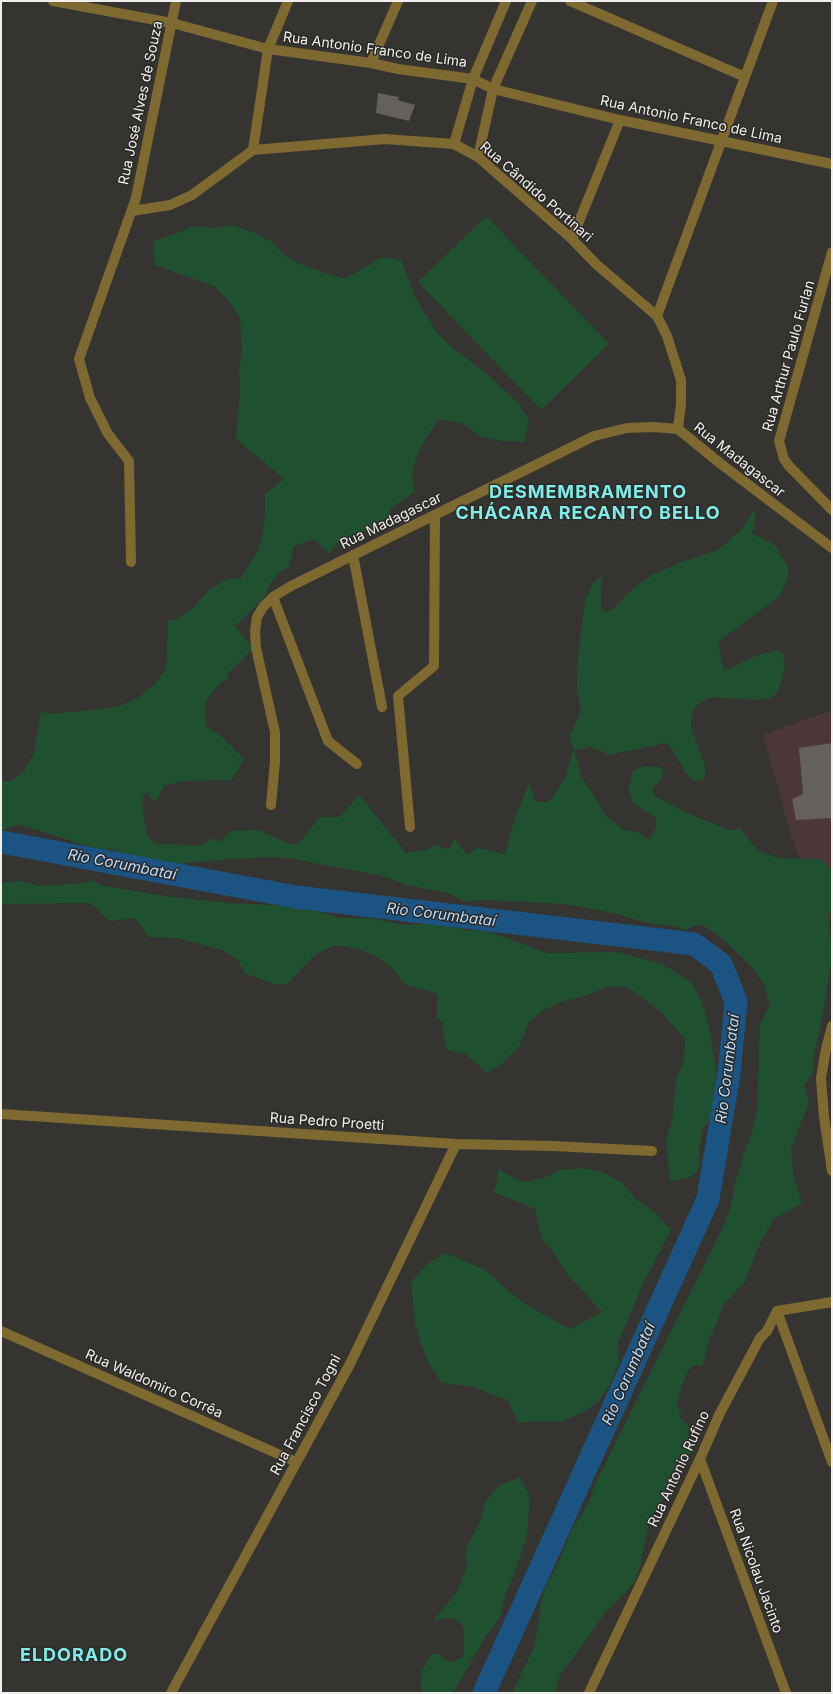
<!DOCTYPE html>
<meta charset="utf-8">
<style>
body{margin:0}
#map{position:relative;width:833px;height:1694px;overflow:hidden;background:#363431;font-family:Inter,sans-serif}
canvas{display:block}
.frame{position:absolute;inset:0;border:2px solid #f0efed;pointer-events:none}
</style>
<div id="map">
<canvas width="833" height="1694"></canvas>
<div class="frame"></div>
</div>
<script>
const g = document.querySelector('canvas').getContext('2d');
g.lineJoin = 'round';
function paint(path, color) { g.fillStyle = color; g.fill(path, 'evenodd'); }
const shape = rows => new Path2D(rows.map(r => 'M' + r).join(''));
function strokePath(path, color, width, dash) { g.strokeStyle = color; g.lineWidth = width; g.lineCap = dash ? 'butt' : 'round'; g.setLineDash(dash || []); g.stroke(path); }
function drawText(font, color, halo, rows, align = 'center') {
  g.font = font + ' Inter,sans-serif'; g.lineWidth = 3; g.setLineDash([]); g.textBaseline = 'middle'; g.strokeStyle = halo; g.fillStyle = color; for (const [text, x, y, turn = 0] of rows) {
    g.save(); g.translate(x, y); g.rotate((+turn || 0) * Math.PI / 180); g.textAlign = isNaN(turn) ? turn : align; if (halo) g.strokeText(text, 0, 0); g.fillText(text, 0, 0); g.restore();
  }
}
const industrial = shape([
 [832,710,832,924,793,843,763,735]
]);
const green = shape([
 [486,216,609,344,541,410,418,282],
 [233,225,252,232,271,241,286,256,304,266,343,279,361,270,381,257,401,260,416,299,438,334,454,349,487,374,518,403,529,421,524,442,501,441,480,436,464,424,439,419,428,435,418,453,412,472,415,492,390,509,392,520,338,542,329,554,314,539,294,546,289,567,280,572,270,584,264,598,235,626,253,649,228,673,227,679,219,684,205,702,206,726,222,737,244,759,232,780,183,781,164,786,155,803,146,791,142,800,144,820,148,837,156,844,202,845,213,838,220,842,231,831,259,830,287,843,298,844,320,817,340,817,359,795,406,853,426,850,438,845,443,849,450,848,454,838,467,855,477,848,505,854,514,821,529,783,536,802,547,802,553,797,564,779,574,749,569,737,581,711,577,689,578,655,585,601,593,583,602,576,601,608,605,612,613,609,632,589,650,576,679,563,718,550,743,528,754,509,756,518,752,533,775,545,788,568,788,577,780,596,718,642,724,671,760,654,778,650,783,654,785,669,777,693,768,699,757,700,711,697,697,705,692,714,691,727,705,765,705,776,702,781,695,781,687,775,669,745,665,743,609,755,591,747,574,750,582,777,605,815,624,830,640,833,648,840,656,828,656,818,633,803,628,788,633,771,644,766,659,767,663,771,662,780,652,788,654,795,683,811,731,831,740,828,757,850,777,858,820,859,832,871,832,911,828,915,832,955,823,1015,814,1055,813,1073,804,1086,809,1101,791,1150,794,1178,802,1203,774,1219,761,1241,745,1281,723,1306,709,1341,703,1366,692,1365,686,1375,681,1388,677,1406,682,1414,680,1417,689,1427,688,1436,696,1444,649,1522,640,1567,633,1584,605,1613,559,1677,555,1693,512,1693,533,1649,538,1627,540,1605,546,1586,556,1568,573,1527,587,1506,596,1482,723,1227,731,1206,735,1183,744,1153,752,1132,757,1111,760,1024,770,1005,764,985,753,968,722,938,701,924,683,930,676,926,648,923,613,913,564,904,490,900,463,901,448,893,407,885,383,876,293,859,271,857,230,859,166,865,145,860,114,858,118,850,97,849,17,824,1,831,1,781,11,781,24,771,34,753,41,711,49,714,118,707,139,697,155,684,166,668,168,621,177,619,191,610,210,589,225,580,235,578,239,580,256,554,263,535,265,515,265,494,284,479,236,439,240,391,239,371,242,351,240,318,229,301,214,286,155,265,153,242,194,226,214,228],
 [90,880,104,886,143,892,165,896,227,903,273,905,320,912,339,918,369,918,403,925,438,923,465,930,487,931,547,953,617,952,662,964,692,983,702,1003,708,1023,712,1045,721,1106,703,1128,699,1149,700,1168,689,1178,670,1181,666,1140,672,1121,676,1079,684,1061,685,1039,661,1012,627,987,607,987,585,996,564,1001,545,1009,529,1022,519,1047,504,1062,487,1073,466,1054,446,1050,442,1022,437,1017,437,994,405,984,392,968,376,956,355,948,335,945,316,954,287,984,274,984,244,973,238,960,222,950,177,938,148,937,135,918,110,921,90,903,1,904,1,883,19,881,41,886,85,883],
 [583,1168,604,1173,622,1183,636,1199,652,1210,668,1227,672,1228,643,1284,618,1343,619,1363,610,1384,599,1401,581,1413,561,1422,539,1421,518,1423,508,1400,470,1386,442,1383,430,1365,421,1345,415,1323,411,1282,426,1265,445,1253,484,1269,516,1297,535,1310,570,1329,602,1312,566,1273,555,1254,541,1238,535,1209,493,1192,498,1180,498,1169,522,1182,541,1179,560,1170],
 [519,1477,530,1496,527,1537,514,1575,505,1595,500,1617,486,1636,453,1693,423,1693,420,1683,422,1671,431,1654,438,1654,451,1663,464,1656,464,1631,461,1623,455,1619,445,1618,433,1621,456,1593,459,1587,467,1566,466,1556,464,1556,467,1546,479,1524,486,1501,499,1486]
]);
const river = shape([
 [1,842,296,897,694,944,721,964,736,1002,729,1074,708,1199,484,1693]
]);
const building = shape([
 [378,93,399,97,398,100,415,105,409,121,376,113],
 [832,743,832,818,796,820,792,799,803,794,799,748]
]);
const minor = shape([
 [53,1,172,23,268,49,371,63,398,69,473,79,493,89,620,120,832,164],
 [570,1,745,77],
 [371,63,398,1],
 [454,144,473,79,506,1],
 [253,150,268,49,288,1],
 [478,157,493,89,532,1],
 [132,211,170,205,192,195,253,150,385,139,454,144,478,157,572,239,596,264,657,316,667,336,681,380,681,404,678,429],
 [572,239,620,120],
 [832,252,779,441,784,459,789,466,832,510],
 [657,316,773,1],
 [353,555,382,707],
 [131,562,129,461,108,434,90,398,79,359,136,198,176,1],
 [273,597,328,741,357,764],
 [271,805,275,762,275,732,256,648,255,631,257,617,263,607,273,597,291,586,594,436,627,428,653,427,678,429,721,464,832,548],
 [410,827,398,696,434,666,435,515],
 [832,1026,826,1049,821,1078,824,1117,832,1171],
 [1,1114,456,1144,553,1146,652,1151],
 [777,1311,832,1462],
 [1,1331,296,1462],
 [700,1459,786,1693],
 [171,1693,350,1364,456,1144],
 [589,1693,700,1459,720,1413,760,1338,767,1331,777,1311,832,1302]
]);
const streetNames = [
 ["Rua Antonio Franco de Lima",375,50,8],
 ["Rua José Alves de Souza",141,103,-78],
 ["Rua Antonio Franco de Lima",691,120,12],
 ["Rua Cândido Portinari",536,192,41],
 ["Rua Arthur Paulo Furlan",789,356,-74],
 ["Rua Madagascar",739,460,38],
 ["Rua Madagascar",391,521,-26],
 ["Rua Pedro Proetti",327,1122,4],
 ["Rua Waldomiro Corrêa",154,1384,24],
 ["Rua Francisco Togni",306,1415,-62],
 ["Rua Antonio Rufino",679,1469,-65],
 ["Rua Nicolau Jacinto",756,1571,70]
];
const waterNames = [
 ["Rio Corumbataí",122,865,11],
 ["Rio Corumbataí",441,915,7],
 ["Rio Corumbataí",728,1069,-83],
 ["Rio Corumbataí",629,1374,-66]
];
const districtNames = [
 ["DESMEMBRAMENTO",588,493],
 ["CHÁCARA RECANTO BELLO",588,514],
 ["ELDORADO",74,1656]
];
paint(industrial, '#4b3638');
paint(green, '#1f5030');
strokePath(river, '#1b5482', 23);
paint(building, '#64605e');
strokePath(minor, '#7e6a31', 10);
drawText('14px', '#f0efed', '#2c2a27', streetNames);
drawText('italic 15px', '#b7dbfc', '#2c2a27', waterNames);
g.letterSpacing = '1px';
drawText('bold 18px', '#80ece9', '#2c2a27', districtNames);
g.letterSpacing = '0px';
</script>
